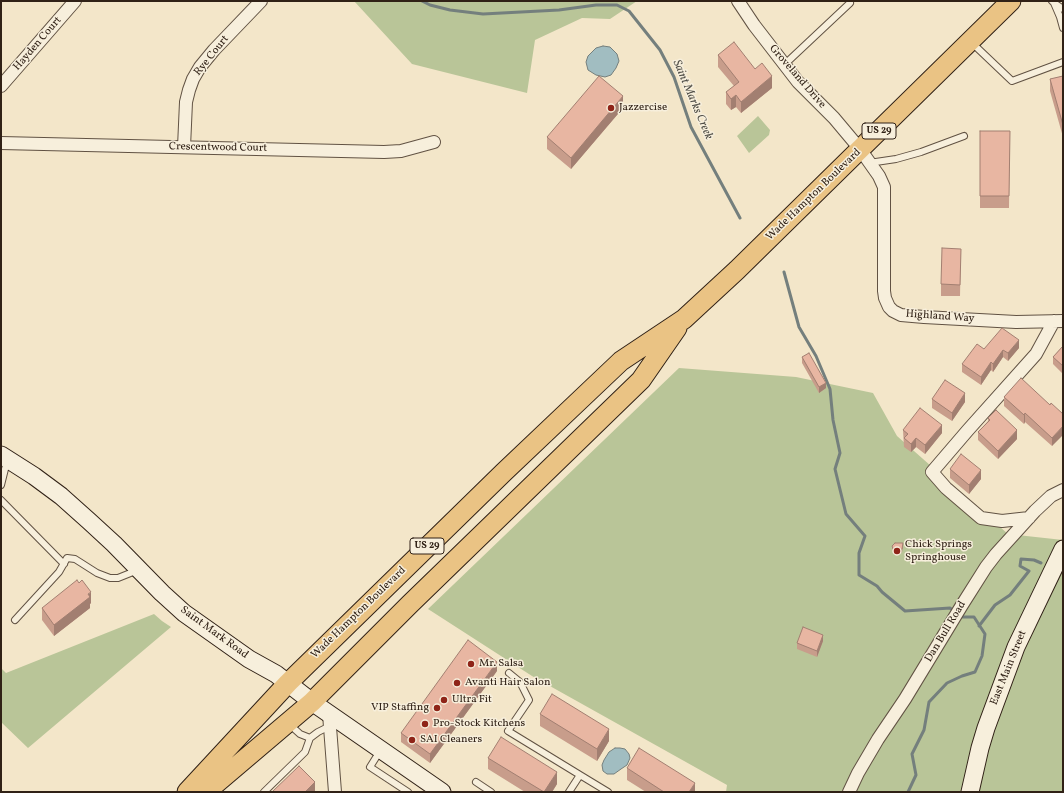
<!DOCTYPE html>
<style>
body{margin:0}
#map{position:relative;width:1064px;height:793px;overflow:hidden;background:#f3e6c9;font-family:Vollkorn,serif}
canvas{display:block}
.frame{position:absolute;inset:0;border:2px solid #302116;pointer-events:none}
</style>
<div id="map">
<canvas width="1064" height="793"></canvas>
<div class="frame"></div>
</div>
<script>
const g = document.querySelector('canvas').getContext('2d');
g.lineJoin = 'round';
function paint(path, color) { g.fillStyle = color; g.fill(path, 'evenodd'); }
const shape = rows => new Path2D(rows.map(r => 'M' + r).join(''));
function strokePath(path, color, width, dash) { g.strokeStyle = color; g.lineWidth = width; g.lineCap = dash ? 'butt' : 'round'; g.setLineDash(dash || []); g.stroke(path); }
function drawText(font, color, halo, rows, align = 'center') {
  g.font = font + ' Vollkorn,serif'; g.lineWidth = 3; g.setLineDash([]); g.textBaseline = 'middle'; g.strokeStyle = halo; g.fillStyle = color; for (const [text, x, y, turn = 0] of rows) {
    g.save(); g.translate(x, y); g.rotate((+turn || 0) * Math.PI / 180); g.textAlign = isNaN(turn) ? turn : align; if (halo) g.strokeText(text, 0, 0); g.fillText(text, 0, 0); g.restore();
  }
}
const green = shape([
 [354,1,637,1,610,19,582,18,535,40,527,93,412,64],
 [758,116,770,130,769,135,749,153,737,136],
 [679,368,796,377,873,393,897,436,1008,534,1063,540,1063,792,726,792,727,785,532,676,428,609],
 [154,614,162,621,171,627,28,748,1,722,1,668,6,673]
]);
const water = shape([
 [603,46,610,47,617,54,619,61,616,68,611,75,605,77,596,75,588,70,586,62,588,56,596,48,603,46],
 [615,748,620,748,625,749,629,754,630,758,627,765,621,769,614,774,607,774,603,771,602,765,604,760,609,752,615,748]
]);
const stream = shape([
 [422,1,430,5,450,10,483,14,559,10,596,5,617,5,629,11,660,50,674,77,691,127,740,218],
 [784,272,799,327,816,356,830,389,833,420,840,453,835,469,846,514,865,536,859,553,859,575,877,586,882,592,905,611,950,608,955,612],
 [979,626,995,605,1010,595,1029,571,1020,566,1021,559,1034,560,1041,563],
 [908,792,916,775,912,754,924,730,929,702,947,683,962,676,975,672,982,656,985,634,974,617,963,617,960,615]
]);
const lane = shape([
 [1052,1,1054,3,1060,17,1063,28],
 [1054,3,1063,9],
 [971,42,1012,81,1063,62],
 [784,65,850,3],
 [869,163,896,159,921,152,964,136],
 [1,485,7,461],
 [1,500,64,564],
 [15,620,59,572,67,558,75,559,97,573,110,578,118,578,138,570],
 [509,673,520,682,529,700,508,731,580,775,569,792],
 [289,724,300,734,310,738,318,732,330,726],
 [380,751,370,767,408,792],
 [580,775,608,792],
 [476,782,491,792],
 [264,792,305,752,310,738]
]);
const street = shape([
 [738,1,754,25,798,82,834,118,860,149,879,176,884,187,884,291,885,298,889,307,893,311,901,315,924,317,1016,322,1063,321],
 [1,86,75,1],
 [1,143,384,152,401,151,434,142],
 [184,147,186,102,189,90,193,79,200,67,214,50,261,1],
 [1029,518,1002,521,981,518,946,488,932,472,968,430,1036,354,1054,321],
 [329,714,335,792],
 [849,792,858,773,878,739,905,699,962,605,986,567,996,554,1035,511,1051,496,1063,490]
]);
const secondary = shape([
 [1,455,34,476,61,496,89,521,114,544,162,593,184,613,249,659,276,674,312,702,442,792],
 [970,792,980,748,986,728,1016,647,1063,549]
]);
const primary = shape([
 [187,792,288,683,504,472,621,361,684,319,737,270,1011,1],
 [206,792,312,702,410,604,641,380,677,328]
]);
const wall = shape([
 [718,55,755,69,772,88,741,113,736,107,731,110,726,104,726,92,734,86,718,67],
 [1063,76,1063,137,1050,91,1050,79],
 [623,108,571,169,547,149,547,137],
 [980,131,1010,131,1009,208,980,208],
 [961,249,960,296,941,296,941,284],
 [1063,346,1063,374,1053,364,1053,357],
 [1019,348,1008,361,1003,357,993,372,991,370,981,385,962,372,962,364,984,349],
 [802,357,826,388,819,393,802,363],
 [1004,397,1050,405,1063,414,1052,446,1025,422,1024,424,1004,406],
 [932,399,965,402,952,421,932,408],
 [988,418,1017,439,998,459,978,440,978,432,988,421],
 [903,430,942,433,925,454,916,447,911,452,904,447],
 [950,469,981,479,969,494,950,478],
 [892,546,903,546,902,552,898,555,894,554,892,549],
 [91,603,90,604,90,608,54,636,42,620,42,608],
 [823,641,817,657,797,649,797,643],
 [497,671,430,763,401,742,401,733],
 [540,714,609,741,597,761,540,726],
 [488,758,557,784,552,792,525,792,488,769],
 [627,768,695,792,646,792,627,780]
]);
const shadedWall = shape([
 [772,76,772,88,741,113,741,102],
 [736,95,736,107,731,110,731,99],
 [623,96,623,108,571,169,571,158],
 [1019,340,1019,348,1008,361,1008,353],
 [1003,350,1003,357,993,372,993,364],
 [991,362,991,370,981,385,981,377],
 [826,383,826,388,819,393,819,387],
 [965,393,965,402,952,421,952,413],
 [1025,413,1025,422,1024,424,1024,415],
 [942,425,942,433,925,454,925,445],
 [1063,426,1063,435,1052,446,1052,438],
 [1017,430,1017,439,998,459,998,451],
 [916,438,916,447,911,452,911,444],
 [981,470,981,479,969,494,969,485],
 [903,543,902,552,898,555,898,552],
 [91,592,91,603,90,604,90,608,54,636,54,625],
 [823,635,823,641,817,657,817,651],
 [497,662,497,671,430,763,430,754],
 [609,729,609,741,597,761,597,749],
 [557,772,557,784,552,792,544,792],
 [315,782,315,792,305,792],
 [695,783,695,792,689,792]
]);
const building = shape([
 [734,42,755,69,762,63,772,76,741,102,736,95,731,99,726,92,739,82,718,55,734,42],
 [599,76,623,96,571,158,547,137,599,76],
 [1063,76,1063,125,1050,79,1063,76],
 [980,131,1010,131,1009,196,980,196,980,131],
 [942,248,961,249,960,285,941,284,942,248],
 [1002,328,1019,340,1008,353,1003,350,993,364,991,362,981,377,962,364,977,344,984,349,1002,328],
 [1063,346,1063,366,1053,357,1063,346],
 [809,353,826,383,819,387,802,357,809,353],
 [1021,378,1050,405,1051,403,1063,414,1063,426,1052,438,1025,413,1024,415,1004,397,1021,378],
 [945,380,965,393,952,413,932,399,945,380],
 [920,408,942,425,925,445,916,438,911,444,904,438,908,434,903,430,920,408],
 [996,410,1017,430,998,451,978,432,990,420,988,418,996,410],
 [961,454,981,470,969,485,950,469,961,454],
 [895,543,903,543,902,549,898,552,894,551,892,546,895,543],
 [77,580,79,583,82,580,91,592,88,594,90,597,54,625,42,608,77,580],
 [803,627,823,635,817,651,797,643,803,627],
 [468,640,497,662,430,754,401,733,468,640],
 [552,694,609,729,597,749,540,714,552,694],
 [501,737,557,772,544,792,488,758,501,737],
 [639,748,695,783,689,792,664,792,627,768,639,748],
 [299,766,315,782,305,792,272,792,299,766]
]);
const markers = [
 [611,108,4,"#8f2418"],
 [897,551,4,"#8f2418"],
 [471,664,4,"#8f2418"],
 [457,683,4,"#8f2418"],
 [444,700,4,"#8f2418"],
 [437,708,4,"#8f2418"],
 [425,724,4,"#8f2418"],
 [412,740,4,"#8f2418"]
];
const shields = [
 [879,131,34],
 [427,546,34]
];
const shieldNames = [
 ["US 29",879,131],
 ["US 29",427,546]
];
const streetNames = [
 ["Hayden Court",38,44,-49],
 ["Rye Court",212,56,-51],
 ["Groveland Drive",797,77,49],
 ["Crescentwood Court",218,148,1],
 ["Wade Hampton Boulevard",814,195,-44],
 ["Highland Way",940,317,4],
 ["Wade Hampton Boulevard",359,613,-44],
 ["Dan Bull Road",946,632,-59],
 ["Saint Mark Road",214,633,36],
 ["East Main Street",1009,668,-68]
];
const poiNames = [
 ["Jazzercise",619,108],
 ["Chick Springs",905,545],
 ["Springhouse",905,558],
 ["Mr. Salsa",479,664],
 ["Avanti Hair Salon",465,683],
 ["Ultra Fit",452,700],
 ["VIP Staffing",429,708,"right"],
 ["Pro-Stock Kitchens",433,724],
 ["SAI Cleaners",420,740]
];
const waterNames = [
 ["Saint Marks Creek",692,100,67]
];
paint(green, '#b9c598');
paint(water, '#a1bdc1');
strokePath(water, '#747f7d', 1);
strokePath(stream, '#747f7d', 3);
strokePath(lane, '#615243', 8);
strokePath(street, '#615243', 14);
strokePath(secondary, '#302116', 19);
strokePath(primary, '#302116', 21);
strokePath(lane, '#f7efdc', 6);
strokePath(street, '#f7efdc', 12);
strokePath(secondary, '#f7efdc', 17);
strokePath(primary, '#eac384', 19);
paint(wall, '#c89d8b');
paint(shadedWall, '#a27f71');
paint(building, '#e8b6a2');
strokePath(building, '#a27f71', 1);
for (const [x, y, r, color] of markers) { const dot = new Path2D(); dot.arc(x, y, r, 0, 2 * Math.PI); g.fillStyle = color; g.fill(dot); strokePath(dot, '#f7efdc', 1.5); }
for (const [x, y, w] of shields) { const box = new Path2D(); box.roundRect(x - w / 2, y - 8, w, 16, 3); g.fillStyle = '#f7efdc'; g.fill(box); strokePath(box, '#302116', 1); }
drawText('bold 10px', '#302116', null, shieldNames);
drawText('11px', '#302116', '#f7efdc', streetNames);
drawText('11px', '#302116', '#f7efdc', poiNames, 'left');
drawText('italic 12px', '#525049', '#f7efdc', waterNames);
</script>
